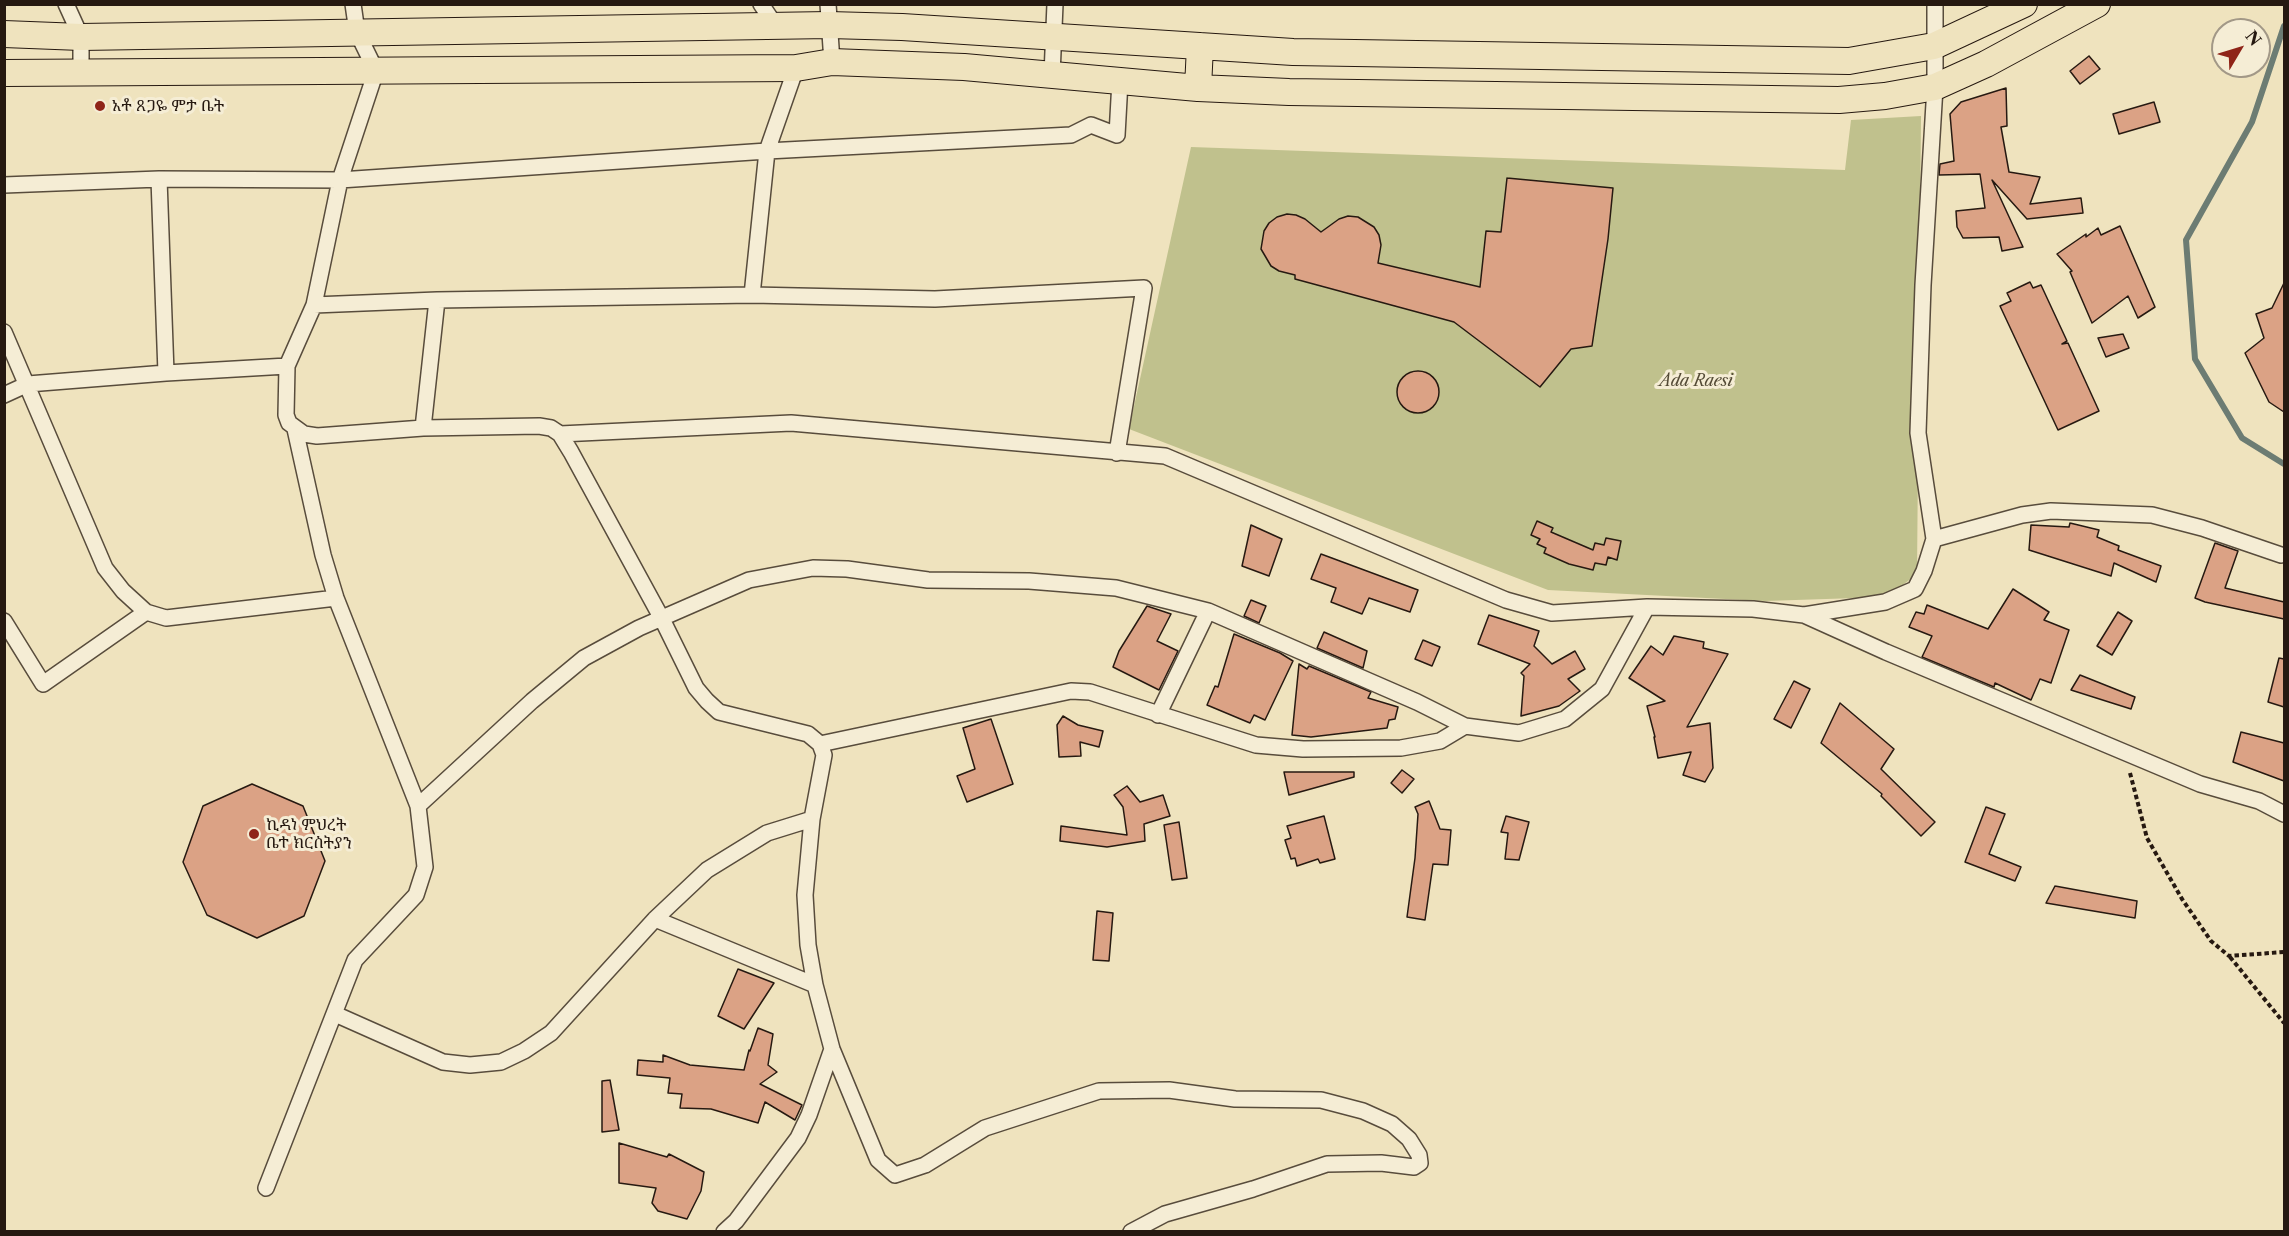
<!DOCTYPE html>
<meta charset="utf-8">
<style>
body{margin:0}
#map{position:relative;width:2289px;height:1236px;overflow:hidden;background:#efe3be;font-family:"Libre Caslon Text",serif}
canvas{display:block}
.frame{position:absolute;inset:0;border:6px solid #261911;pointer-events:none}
.north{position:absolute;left:2211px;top:18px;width:60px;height:60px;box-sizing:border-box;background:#f5edd5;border:2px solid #a29887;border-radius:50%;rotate:52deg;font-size:16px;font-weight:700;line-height:24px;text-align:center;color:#261911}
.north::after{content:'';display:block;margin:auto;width:21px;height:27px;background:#8f2418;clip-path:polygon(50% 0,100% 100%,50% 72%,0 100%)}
</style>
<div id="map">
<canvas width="2289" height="1236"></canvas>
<div class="frame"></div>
<div class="north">N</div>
</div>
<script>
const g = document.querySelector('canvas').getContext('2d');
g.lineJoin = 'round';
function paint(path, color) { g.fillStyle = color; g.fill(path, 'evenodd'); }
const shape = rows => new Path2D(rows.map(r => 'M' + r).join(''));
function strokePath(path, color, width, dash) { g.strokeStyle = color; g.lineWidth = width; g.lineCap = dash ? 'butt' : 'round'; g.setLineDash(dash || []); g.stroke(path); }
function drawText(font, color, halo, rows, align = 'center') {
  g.font = font + ' "Libre Caslon Text","Noto Serif Ethiopic",serif'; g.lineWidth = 6; g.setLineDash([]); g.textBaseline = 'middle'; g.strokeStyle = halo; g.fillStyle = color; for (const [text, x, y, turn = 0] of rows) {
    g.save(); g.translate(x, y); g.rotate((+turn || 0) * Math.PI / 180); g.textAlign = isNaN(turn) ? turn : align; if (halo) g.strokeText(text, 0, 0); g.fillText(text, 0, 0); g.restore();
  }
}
const green = shape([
 [1921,116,1917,574,1887,597,1765,601,1548,590,1129,429,1191,147,1845,170,1851,120]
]);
const stream = shape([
 [2284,26,2252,122,2186,240,2195,359,2242,438,2284,464]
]);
const building = shape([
 [2089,56,2100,69,2080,84,2070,71,2089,56],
 [2006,88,2007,126,2001,127,2009,172,2040,177,2030,204,2081,198,2083,213,2027,219,1992,180,2023,247,2002,251,1999,237,1963,238,1957,227,1956,211,1985,208,1980,174,1939,175,1940,164,1954,161,1950,114,1961,102,2006,88],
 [2154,102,2160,122,2119,134,2113,114,2154,102],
 [1507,178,1613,188,1608,239,1592,346,1571,349,1540,387,1454,322,1295,279,1295,275,1279,271,1271,266,1261,249,1264,231,1269,223,1277,217,1287,214,1296,215,1305,219,1321,232,1339,219,1348,216,1358,217,1374,227,1379,235,1381,245,1378,263,1480,287,1486,231,1501,232,1507,178],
 [2120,226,2155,307,2138,318,2128,296,2092,323,2070,272,2072,271,2057,254,2086,234,2086,237,2098,228,2101,235,2120,226],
 [2030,282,2033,288,2041,285,2067,341,2062,344,2068,343,2099,411,2058,430,2000,306,2011,301,2007,293,2030,282],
 [2284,283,2284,412,2269,402,2245,353,2264,338,2256,314,2272,308,2284,283],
 [2123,334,2129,348,2106,357,2098,338,2123,334],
 '1397 392a21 21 0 1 1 42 0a21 21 0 1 1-42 0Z',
 [1537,521,1553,528,1551,532,1593,550,1595,543,1604,545,1606,538,1621,541,1617,560,1608,557,1606,565,1595,563,1593,570,1569,564,1544,553,1546,548,1537,544,1540,539,1531,535,1537,521],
 [2070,523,2099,530,2097,537,2119,546,2118,550,2161,566,2156,582,2114,563,2111,576,2029,550,2031,525,2069,527,2070,523],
 [1251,525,1282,539,1269,576,1242,566,1251,525],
 [2215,543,2238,551,2225,588,2284,602,2284,619,2205,602,2195,598,2215,543],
 [1321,554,1418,590,1410,612,1369,598,1362,614,1331,602,1336,588,1311,579,1321,554],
 [2013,589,2049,612,2044,620,2069,630,2051,683,2040,679,2031,700,1995,683,1994,687,1922,657,1932,636,1909,627,1916,612,1924,614,1927,605,1988,629,2013,589],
 [1251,600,1266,606,1259,623,1244,616,1251,600],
 [1147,606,1171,614,1157,641,1178,651,1159,690,1113,667,1119,651,1147,606],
 [2118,612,2132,621,2112,655,2097,646,2118,612],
 [1489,615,1539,631,1534,646,1552,664,1575,651,1585,669,1568,679,1580,691,1559,706,1521,716,1524,676,1521,673,1530,664,1478,644,1489,615],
 [1324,632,1367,651,1363,668,1317,648,1324,632],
 [1234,634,1280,653,1293,661,1265,720,1254,715,1250,723,1207,705,1215,686,1218,687,1234,634],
 [1674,636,1704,642,1703,648,1728,654,1687,727,1710,723,1713,768,1705,782,1683,775,1691,752,1658,758,1654,737,1655,737,1647,706,1665,701,1629,678,1651,646,1663,655,1674,636],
 [1423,640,1440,647,1432,666,1415,659,1423,640],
 [2279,658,2284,659,2284,707,2268,702,2279,658],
 [1299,664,1307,669,1309,666,1371,692,1368,698,1398,707,1395,719,1389,720,1387,728,1311,737,1292,735,1299,664],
 [2080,675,2135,697,2131,709,2071,690,2080,675],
 [1794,681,1810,689,1791,728,1774,719,1794,681],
 [1840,703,1894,749,1881,769,1935,822,1921,836,1881,796,1882,794,1821,743,1840,703],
 [1063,716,1078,725,1103,731,1099,747,1080,742,1081,756,1059,757,1057,725,1063,716],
 [991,719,1013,784,967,802,957,776,975,769,963,728,991,719],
 [2241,732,2284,743,2284,781,2233,762,2241,732],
 [1402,770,1414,779,1402,793,1391,783,1402,770],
 [1284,772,1354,772,1354,777,1289,795,1284,772],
 [252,784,303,806,325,861,304,916,257,938,207,915,183,862,203,806,252,784],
 [1127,786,1140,802,1163,795,1170,816,1144,824,1145,841,1107,847,1060,841,1061,826,1127,835,1123,807,1114,795,1127,786],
 [1429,801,1440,829,1451,830,1448,865,1433,864,1425,920,1407,917,1415,858,1418,814,1415,807,1429,801],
 [1986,807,2005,814,1989,854,2021,867,2015,881,1965,862,1986,807],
 [1324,816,1335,859,1320,863,1318,859,1297,866,1295,858,1291,859,1285,840,1291,838,1287,826,1324,816],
 [1506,816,1529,822,1519,860,1505,859,1508,833,1501,832,1506,816],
 [1179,822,1187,878,1172,880,1164,825,1179,822],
 [2055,886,2137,901,2135,918,2046,903,2055,886],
 [1097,911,1113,913,1109,961,1093,960,1097,911],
 [738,969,774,983,744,1029,718,1016,738,969],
 [758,1028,773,1034,768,1065,777,1072,760,1084,802,1105,795,1120,765,1102,758,1123,711,1109,680,1108,682,1094,668,1093,670,1078,637,1075,638,1060,663,1062,663,1055,690,1065,744,1070,749,1050,750,1051,758,1028],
 [610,1080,619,1130,602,1132,602,1081,610,1080],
 [619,1143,667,1157,669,1154,704,1172,701,1191,687,1219,658,1211,652,1203,656,1188,619,1183,619,1143]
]);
const path = shape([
 [2130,773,2147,838,2182,899,2211,941,2229,956,2284,952],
 [2230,957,2284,1023]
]);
const minor = shape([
 [66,4,81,37,81,73],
 [353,4,357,32,376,71,340,180,314,305,287,366,286,415,289,423,304,434,317,436,423,428,539,426,551,428,560,434,571,452,662,619,696,688,707,701,719,712,808,734,820,744,824,755,812,819,805,895,808,945,815,985,832,1049,878,1160,895,1175,925,1165,985,1128,1099,1091,1169,1090,1235,1099,1321,1100,1363,1111,1392,1124,1409,1139,1419,1155,1420,1163,1414,1167,1381,1163,1327,1164,1253,1189,1165,1214,1131,1232],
 [761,4,775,25],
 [828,4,832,62],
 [1052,75,1055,4],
 [159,179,166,373],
 [4,185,159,179,340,180,767,151,1071,135,1091,125,1117,135,1120,81],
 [752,295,767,151,796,68],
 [314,305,437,300,752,295,935,299,1144,288,1117,453],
 [4,332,105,568,123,591,146,612,166,618,336,598],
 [4,395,28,384,166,373,287,366],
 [423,428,437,300],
 [560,434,791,423,1165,456,1506,600,1552,613,1647,607,1753,609,1804,615,1886,652,2200,784,2259,801,2284,814],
 [1934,539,2022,515,2051,511,2152,515,2202,528,2281,555],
 [1804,615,1885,602,1915,589,1924,571,1934,539,1918,433,1923,285,1935,87,1935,4],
 [4,621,43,684,146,612],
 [1158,715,1208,611],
 [820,744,1071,691,1090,692,1256,745,1303,749,1401,748,1440,741,1465,726],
 [418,806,532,701,584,658,639,628,749,580,813,568,847,569,928,580,1029,581,1116,588,1208,611,1417,702,1465,726,1519,733,1565,719,1602,689,1647,607],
 [655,919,815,985],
 [335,1014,443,1062,470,1065,501,1062,524,1051,551,1033,655,919,707,870,767,833,812,819],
 [266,1188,355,960,416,895,425,867,418,806,336,598,323,555,295,429],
 [724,1232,736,1221,798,1138,809,1115,832,1049]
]);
const primary = shape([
 [4,34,81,37,829,25,902,27,1293,52,1849,61,1934,46,2024,4],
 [4,73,796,68,832,62,964,67,1198,88,1289,92,1839,100,1885,96,1935,87,1986,64,2097,4],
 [1198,88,1200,46]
]);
const markers = [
 [100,106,6,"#8f2418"],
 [254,834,6,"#8f2418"]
];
const poiNames = [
 ["አቶ ጸጋዬ ምታ ቤት",112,106],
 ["ኪዳነ ምህረት",266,825],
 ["ቤተ ክርስትያን",266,843]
];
const parkNames = [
 ["Ada Raesi",1696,381]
];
paint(green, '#c0c18d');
strokePath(stream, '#6c7c73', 6);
paint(building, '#dba285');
strokePath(building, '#261911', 1.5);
strokePath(minor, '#584c3c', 18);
strokePath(primary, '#261911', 28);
strokePath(path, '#261911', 4, [4.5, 3]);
strokePath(minor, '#f5edd5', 15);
strokePath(primary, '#efe3be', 26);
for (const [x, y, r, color] of markers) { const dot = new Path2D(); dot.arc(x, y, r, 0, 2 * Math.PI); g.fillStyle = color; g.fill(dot); strokePath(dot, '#f5edd5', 2); }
drawText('16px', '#261911', '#f5edd5', poiNames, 'left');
drawText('italic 16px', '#544b36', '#f5edd5', parkNames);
</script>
